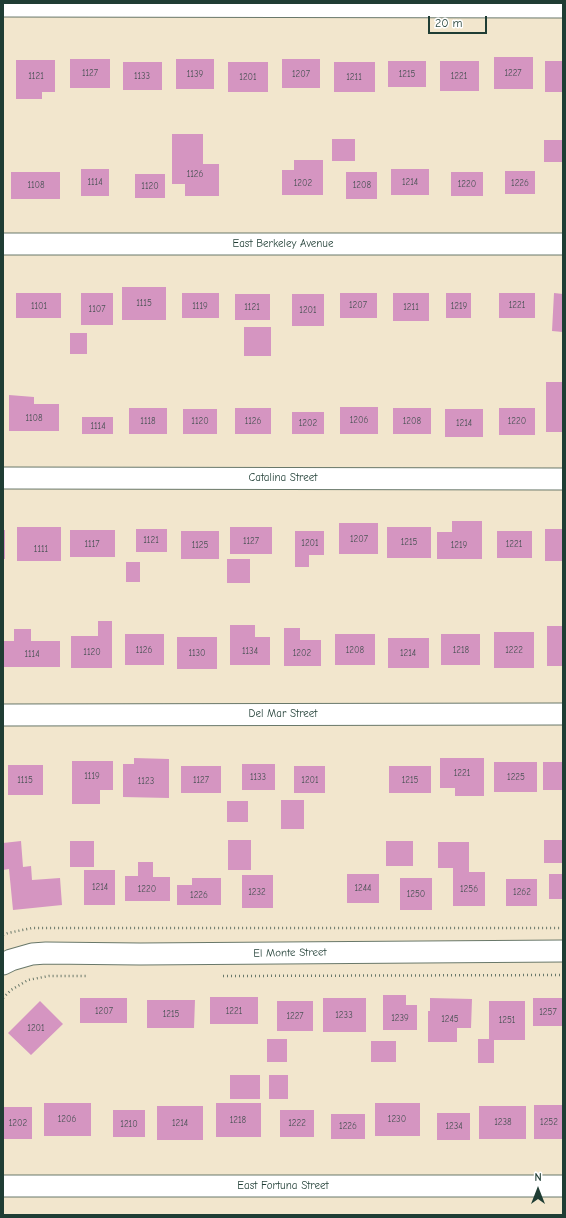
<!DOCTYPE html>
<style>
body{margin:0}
#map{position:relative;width:566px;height:1218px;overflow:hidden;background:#f2e6cd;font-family:"Comic Neue",sans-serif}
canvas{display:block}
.frame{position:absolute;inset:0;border:4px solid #1f3d34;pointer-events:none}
.north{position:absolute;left:518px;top:1170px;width:40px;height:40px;-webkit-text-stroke:3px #fff;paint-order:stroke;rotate:0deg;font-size:11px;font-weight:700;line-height:16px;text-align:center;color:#1f3d34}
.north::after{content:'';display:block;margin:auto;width:14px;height:18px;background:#1f3d34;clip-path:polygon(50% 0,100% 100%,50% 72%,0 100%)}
.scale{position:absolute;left:428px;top:16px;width:59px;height:18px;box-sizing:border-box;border:2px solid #1f3d34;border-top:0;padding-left:5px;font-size:12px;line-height:14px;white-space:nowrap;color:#1f3d34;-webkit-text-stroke:3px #fff;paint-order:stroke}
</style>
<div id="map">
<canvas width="566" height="1218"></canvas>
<div class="frame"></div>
<div class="north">N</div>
<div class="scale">20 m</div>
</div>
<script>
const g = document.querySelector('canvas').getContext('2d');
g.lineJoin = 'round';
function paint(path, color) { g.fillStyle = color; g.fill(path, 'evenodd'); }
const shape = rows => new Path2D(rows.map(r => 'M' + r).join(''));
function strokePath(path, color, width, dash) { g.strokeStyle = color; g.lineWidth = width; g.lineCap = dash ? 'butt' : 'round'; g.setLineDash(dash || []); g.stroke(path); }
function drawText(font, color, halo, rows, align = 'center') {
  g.font = font + ' "Comic Neue",sans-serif'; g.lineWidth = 3; g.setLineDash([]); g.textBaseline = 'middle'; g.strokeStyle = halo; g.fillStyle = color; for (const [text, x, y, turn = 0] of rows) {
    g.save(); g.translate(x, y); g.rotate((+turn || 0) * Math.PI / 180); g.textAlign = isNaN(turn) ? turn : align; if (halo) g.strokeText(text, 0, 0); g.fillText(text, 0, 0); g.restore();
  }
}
const building = shape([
 [494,57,533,57,533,89,494,89],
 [70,59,110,59,110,88,70,88],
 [176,59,214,59,214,89,176,89],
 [282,59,320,59,320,88,282,88],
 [16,60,55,60,55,92,42,92,42,99,16,99],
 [388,61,426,61,426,87,388,87],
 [440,61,479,61,479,91,440,91],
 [545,61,563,61,563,92,545,92],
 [123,62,162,62,162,90,123,90],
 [228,62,268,62,268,92,228,92],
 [334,62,375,62,375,92,334,92],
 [172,134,203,134,203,164,219,164,219,196,185,196,185,184,172,184],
 [332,139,355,139,355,161,332,161],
 [544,140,563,140,563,162,544,162],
 [294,160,323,160,323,195,282,195,282,170,294,170],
 [81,169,109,169,109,196,81,196],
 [391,169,429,169,429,195,391,195],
 [505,171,535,171,535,194,505,194],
 [11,172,60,172,60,199,11,199],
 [346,172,377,172,377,199,346,199],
 [451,172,483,172,483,196,451,196],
 [135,174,165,174,165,198,135,198],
 [122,287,166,287,166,320,122,320],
 [16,293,61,293,61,318,16,318],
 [81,293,113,293,113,325,81,325],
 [182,293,219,293,219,318,182,318],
 [340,293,377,293,377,318,340,318],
 [393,293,429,293,429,321,393,321],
 [446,293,471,293,471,318,446,318],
 [499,293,535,293,535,318,499,318],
 [554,293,563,294,563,332,552,331],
 [235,294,270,294,270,320,235,320],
 [292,294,324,294,324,326,292,326],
 [244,327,271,327,271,356,244,356],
 [70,333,87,333,87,354,70,354],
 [546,382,563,382,563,432,546,432],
 [9,395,34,397,34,404,59,404,59,431,9,431],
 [340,407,378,407,378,434,340,434],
 [129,408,167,408,167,434,129,434],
 [235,408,271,408,271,434,235,434],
 [393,408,431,408,431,434,393,434],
 [499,408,535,408,535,435,499,435],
 [183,409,217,409,217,434,183,434],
 [445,409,483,409,483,437,445,437],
 [292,412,324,412,324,434,292,434],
 [82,417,113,417,113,434,82,434],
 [452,521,482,521,482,559,437,559,437,532,452,532],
 [339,523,378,523,378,554,339,554],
 [17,527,61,527,61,561,17,561],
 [230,527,272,527,272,554,230,554],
 [387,527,431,527,431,558,387,558],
 [136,529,167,529,167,552,136,552],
 [545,529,563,529,563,561,545,561],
 [3,530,5,530,5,559,3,559],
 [70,530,115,530,115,557,70,557],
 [181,531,219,531,219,559,181,559],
 [295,531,324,531,324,555,309,555,309,567,295,567],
 [497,531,532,531,532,558,497,558],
 [227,559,250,559,250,583,227,583],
 [126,562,140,562,140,582,126,582],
 [98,621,112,621,112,668,71,668,71,636,98,636],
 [230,625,255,625,255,637,270,637,270,665,230,665],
 [547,626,563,626,563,666,547,666],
 [284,628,300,628,300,640,321,640,321,666,284,666],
 [14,629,31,629,31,641,60,641,60,667,3,667,3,641,14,641],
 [494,632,534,632,534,668,494,668],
 [125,634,164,634,164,665,125,665],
 [335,634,375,634,375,665,335,665],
 [441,634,480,634,480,665,441,665],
 [177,637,217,637,217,669,177,669],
 [388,638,429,638,429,668,388,668],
 [134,758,169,759,169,798,123,797,123,764,134,764],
 [440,758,484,758,484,796,455,796,455,788,440,788],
 [72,761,113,761,113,790,100,790,100,804,72,804],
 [494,762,537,762,537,792,494,792],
 [543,762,563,762,563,790,543,790],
 [242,764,275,764,275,790,242,790],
 [8,765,43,765,43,795,8,795],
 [181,766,221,766,221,793,181,793],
 [294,766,325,766,325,793,294,793],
 [389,766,431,766,431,793,389,793],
 [281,800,304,800,304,829,281,829],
 [227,801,248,801,248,822,227,822],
 [228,840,251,840,251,870,228,870],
 [544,840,563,840,563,863,544,863],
 [21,841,23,867,31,866,32,880,60,878,62,905,13,910,9,869,3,870,3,843],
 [70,841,94,841,94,867,70,867],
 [386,841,413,841,413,866,386,866],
 [438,842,469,842,469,872,485,872,485,906,453,906,453,868,438,868],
 [138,862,153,862,153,877,170,877,170,901,125,901,125,876,138,876],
 [84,870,115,870,115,905,84,905],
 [347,874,379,874,379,903,347,903],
 [549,874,563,874,563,899,549,899],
 [242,875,273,875,273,908,242,908],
 [192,878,221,878,221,905,177,905,177,885,192,885],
 [400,878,432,878,432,910,400,910],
 [506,879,537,879,537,906,506,906],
 [383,995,406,995,406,1005,417,1005,417,1030,383,1030],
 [210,997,258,997,258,1024,210,1024],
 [80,998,127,998,127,1023,80,1023],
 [323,998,366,998,366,1032,323,1032],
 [430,998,472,999,471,1028,457,1028,457,1042,428,1042,428,1011,430,1011],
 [533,998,563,998,563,1026,533,1026],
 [147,1000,195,1000,194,1028,147,1028],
 [40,1001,63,1024,31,1055,8,1033],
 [277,1001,313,1001,313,1031,277,1031],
 [489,1001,525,1001,525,1040,494,1040,494,1063,478,1063,478,1039,489,1039],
 [267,1039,287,1039,287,1062,267,1062],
 [371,1041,396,1041,396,1062,371,1062],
 [230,1075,260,1075,260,1099,230,1099],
 [269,1075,288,1075,288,1099,269,1099],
 [44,1103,91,1103,91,1136,44,1136],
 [216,1103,261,1103,261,1137,216,1137],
 [375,1103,420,1103,420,1136,375,1136],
 [534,1105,563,1105,563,1139,534,1139],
 [157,1106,203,1106,203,1140,157,1140],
 [479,1106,526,1106,526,1139,479,1139],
 [3,1107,32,1107,32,1139,3,1139],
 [113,1110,145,1110,145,1137,113,1137],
 [280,1110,314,1110,314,1137,280,1137],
 [437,1113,470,1113,470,1140,437,1140],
 [331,1114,365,1114,365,1139,331,1139]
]);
const path = shape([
 [3,935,8,933,32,928,563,928],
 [223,976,563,975],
 [3,998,11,990,28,980,49,976,86,976]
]);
const minor = shape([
 [3,6,563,7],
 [3,244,563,244],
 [3,478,563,479],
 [3,715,563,714],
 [3,964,11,960,32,954,46,953,140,954,563,951],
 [3,1186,563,1186]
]);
const numberNames = [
 ["1127",90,73],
 ["1227",513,73],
 ["1139",195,74],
 ["1207",301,74],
 ["1215",407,74],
 ["1121",36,76],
 ["1133",142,76],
 ["1221",459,76],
 ["1201",248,77],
 ["1211",354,77],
 ["1126",195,174],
 ["1114",95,182],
 ["1214",410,182],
 ["1202",303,183],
 ["1226",520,183],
 ["1220",467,184],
 ["1108",36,185],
 ["1208",362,185],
 ["1120",150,186],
 ["1115",144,303],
 ["1207",358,305],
 ["1221",517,305],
 ["1101",39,306],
 ["1119",200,306],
 ["1219",459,306],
 ["1121",252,307],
 ["1211",411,307],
 ["1107",97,309],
 ["1201",308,310],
 ["1108",34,418],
 ["1206",359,420],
 ["1118",148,421],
 ["1120",200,421],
 ["1126",253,421],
 ["1208",412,421],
 ["1220",517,421],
 ["1202",308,423],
 ["1214",464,423],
 ["1114",98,426],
 ["1207",359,539],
 ["1121",151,540],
 ["1127",251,541],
 ["1215",409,542],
 ["1201",310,543],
 ["1117",92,544],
 ["1221",514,544],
 ["1125",200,545],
 ["1219",459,545],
 ["1111",41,549],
 ["1126",144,650],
 ["1208",355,650],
 ["1218",461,650],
 ["1222",514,650],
 ["1134",250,651],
 ["1120",92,652],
 ["1130",197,653],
 ["1202",302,653],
 ["1214",408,653],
 ["1114",32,654],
 ["1221",462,773],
 ["1119",92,776],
 ["1133",258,777],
 ["1225",516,777],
 ["1115",25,780],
 ["1127",201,780],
 ["1201",310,780],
 ["1215",410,780],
 ["1123",146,781],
 ["1214",100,887],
 ["1244",363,888],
 ["1220",147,889],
 ["1256",469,889],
 ["1232",257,892],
 ["1262",522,892],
 ["1250",416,894],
 ["1226",199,895],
 ["1207",104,1011],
 ["1221",234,1011],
 ["1257",548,1012],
 ["1215",171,1014],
 ["1233",344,1015],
 ["1227",295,1016],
 ["1239",400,1018],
 ["1245",450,1019],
 ["1251",507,1020],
 ["1201",36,1028],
 ["1206",67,1119],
 ["1230",397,1119],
 ["1218",238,1120],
 ["1238",503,1122],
 ["1252",549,1122],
 ["1202",18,1123],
 ["1214",180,1123],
 ["1222",297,1123],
 ["1210",129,1124],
 ["1226",348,1126],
 ["1234",454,1126]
];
const streetNames = [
 ["East Berkeley Avenue",283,244],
 ["Catalina Street",283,478],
 ["Del Mar Street",283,714],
 ["El Monte Street",290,953,-1],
 ["East Fortuna Street",283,1186]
];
paint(building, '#d595c1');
strokePath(minor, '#69786a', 23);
strokePath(path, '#69786a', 2.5, [1, 3]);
strokePath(minor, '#fff', 21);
drawText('9px', '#4c5357', null, numberNames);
drawText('11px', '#1f3d34', '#fff', streetNames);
</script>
